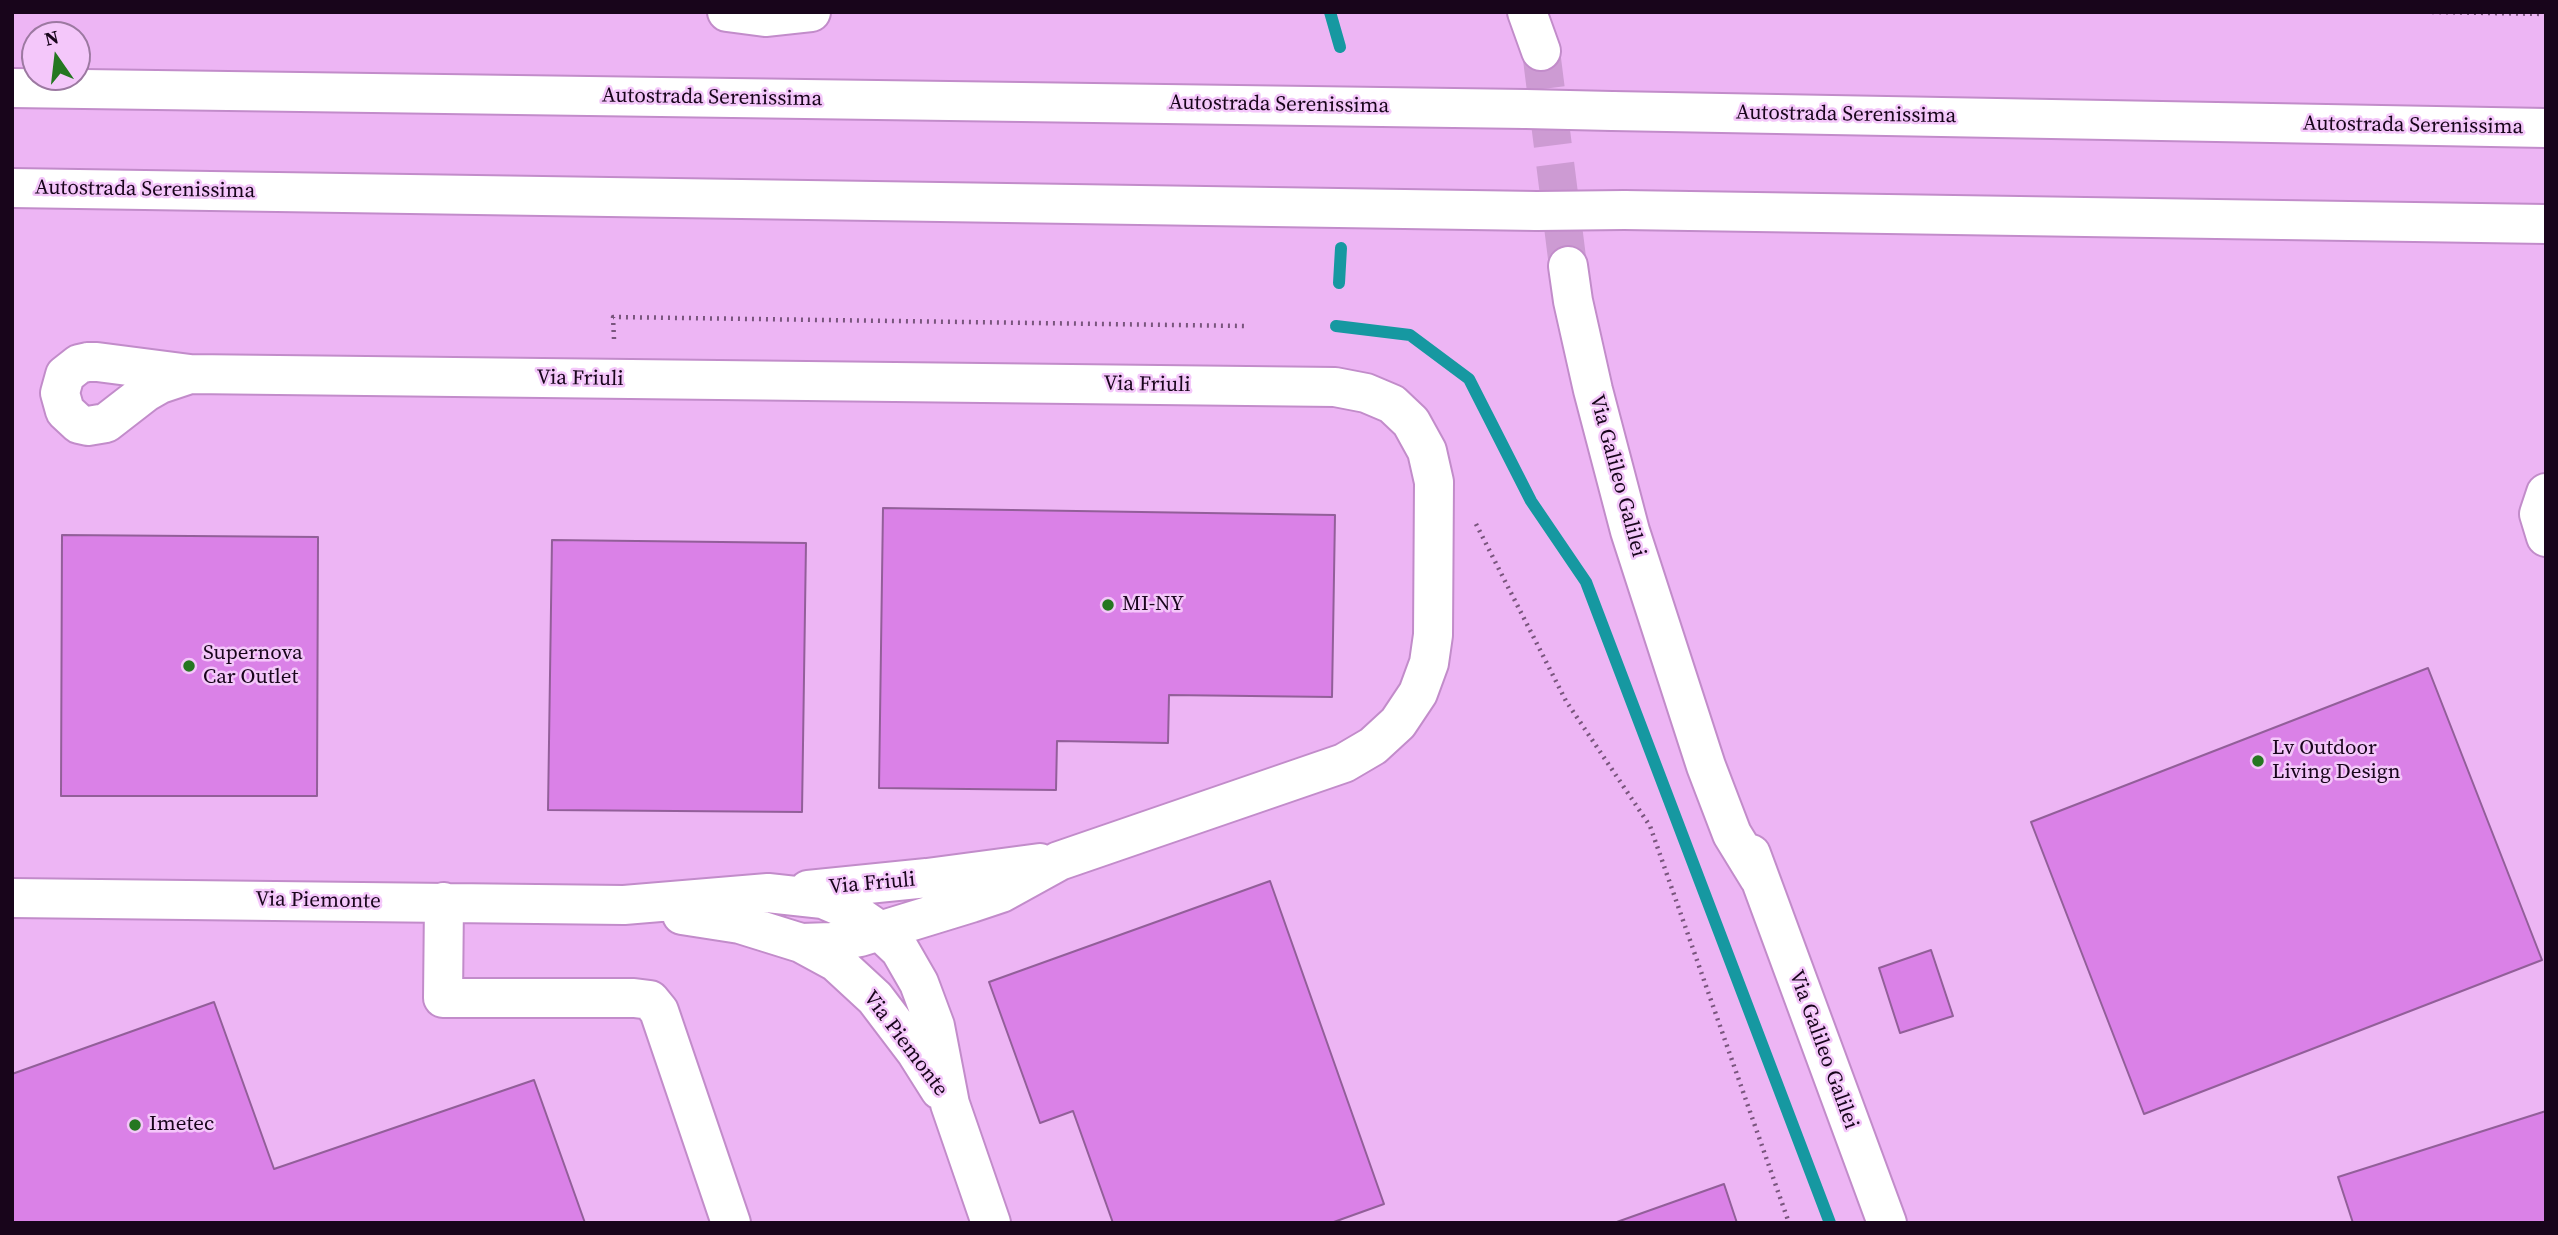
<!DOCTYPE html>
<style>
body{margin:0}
#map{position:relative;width:2558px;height:1235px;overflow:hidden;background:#edb5f4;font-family:"Source Serif 4",serif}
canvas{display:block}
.frame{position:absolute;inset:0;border:14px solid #18051b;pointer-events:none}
.north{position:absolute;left:21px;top:21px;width:70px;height:70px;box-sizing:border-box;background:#f4c7fa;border:2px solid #9c79a1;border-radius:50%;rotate:346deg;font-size:19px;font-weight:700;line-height:28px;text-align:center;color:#18051b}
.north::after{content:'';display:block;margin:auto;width:24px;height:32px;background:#257721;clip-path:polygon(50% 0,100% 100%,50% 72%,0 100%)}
</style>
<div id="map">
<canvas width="2558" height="1235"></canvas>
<div class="frame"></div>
<div class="north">N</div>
</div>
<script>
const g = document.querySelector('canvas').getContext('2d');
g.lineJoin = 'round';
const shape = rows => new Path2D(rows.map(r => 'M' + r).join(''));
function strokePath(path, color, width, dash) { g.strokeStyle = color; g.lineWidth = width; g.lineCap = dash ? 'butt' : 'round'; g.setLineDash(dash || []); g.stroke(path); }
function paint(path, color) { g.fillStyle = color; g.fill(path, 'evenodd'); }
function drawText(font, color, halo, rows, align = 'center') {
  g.font = font + ' "Source Serif 4",serif'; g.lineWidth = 5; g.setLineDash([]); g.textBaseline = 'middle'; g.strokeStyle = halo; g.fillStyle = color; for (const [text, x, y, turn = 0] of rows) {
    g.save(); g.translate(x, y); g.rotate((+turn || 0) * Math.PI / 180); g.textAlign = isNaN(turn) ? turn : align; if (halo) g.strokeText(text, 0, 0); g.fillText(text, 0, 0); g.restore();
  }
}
const stream = shape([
 [1330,12,1340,47],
 [1339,283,1341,248],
 [1336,326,1410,335,1469,379,1531,501,1586,582,1830,1223]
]);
const building = shape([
 [883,508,1335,515,1332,697,1169,695,1168,743,1057,741,1056,790,879,788,883,508],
 [62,535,318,537,317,796,61,796,62,535],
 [552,540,806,543,802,812,548,810,552,540],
 [2428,668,2542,960,2144,1114,2031,822,2428,668],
 [1270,881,1384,1204,1331,1223,1113,1223,1073,1111,1040,1123,989,982,1270,881],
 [1931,950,1953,1016,1900,1033,1879,968,1931,950],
 [214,1002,274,1169,534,1080,585,1223,12,1223,12,1074,214,1002],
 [2546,1111,2546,1223,2353,1223,2338,1177,2546,1111],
 [1724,1184,1737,1223,1614,1223,1724,1184]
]);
const minorTunnel = shape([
 [1541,51,1568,266]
]);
const path = shape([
 [2432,12,2546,14],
 [614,339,613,317,1245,326],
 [1476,524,1566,701,1650,826,1789,1223]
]);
const minor = shape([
 [727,12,765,17,811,12],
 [1527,12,1541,51],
 [1568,266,1573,301,1593,390,1630,531,1706,766,1732,834,1759,878],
 [88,362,97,362,190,374,160,384,146,392,106,423,88,426,79,424,65,411,60,393,65,375,79,364,88,362],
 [190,374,1335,387,1366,393,1392,404,1411,422,1427,451,1434,482,1433,635,1429,663,1418,693,1398,723,1373,746,1344,763,1059,861,1001,893,971,903,860,937,832,942,801,943],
 [2546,493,2539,514,2546,537],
 [1751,854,1887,1223],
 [808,890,927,878,1040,863],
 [12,898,624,905,768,893,823,899,851,911,880,931,900,950,919,983,935,1026,950,1104,991,1223],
 [444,902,443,998,634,998,650,1000,659,1011,731,1223],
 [682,915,740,924,801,943,836,962,875,998,916,1052,940,1090]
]);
const highway = shape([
 [12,88,1526,109],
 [1612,111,2546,128],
 [12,188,1537,211],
 [1624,210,2546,224]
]);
const highwayBridge = shape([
 [1526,109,1612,111],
 [1537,211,1624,210]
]);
const markers = [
 [1108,605,7,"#257721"],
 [189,666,7,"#257721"],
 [2258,761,7,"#257721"],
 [135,1125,7,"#257721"]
];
const streetNames = [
 ["Autostrada Serenissima",712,98,1],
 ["Autostrada Serenissima",1279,105,1],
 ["Autostrada Serenissima",1846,115,1],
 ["Autostrada Serenissima",2413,126,1],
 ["Autostrada Serenissima",145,190,1],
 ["Via Friuli",580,379,1],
 ["Via Friuli",1147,385,1],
 ["Via Galileo Galilei",1617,476,75],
 ["Via Friuli",872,884,-5],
 ["Via Piemonte",318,901,1],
 ["Via Piemonte",905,1044,53],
 ["Via Galileo Galilei",1823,1050,70]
];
const poiNames = [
 ["MI-NY",1122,605],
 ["Supernova",203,654],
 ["Car Outlet",203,678],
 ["Lv Outdoor",2272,749],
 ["Living Design",2272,773],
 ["Imetec",149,1125]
];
strokePath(stream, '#1698a1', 12);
paint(building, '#da81e7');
strokePath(building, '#925f99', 2);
strokePath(minorTunnel, '#cd9bd3', 38, [38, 19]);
strokePath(minor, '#c28cca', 42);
strokePath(highway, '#c28cca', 42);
strokePath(path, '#79557d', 4.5, [2, 5]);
strokePath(minor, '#fff', 38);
strokePath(highway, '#fff', 38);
strokePath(highwayBridge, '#c28cca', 42, []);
strokePath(highwayBridge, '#fff', 38);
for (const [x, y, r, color] of markers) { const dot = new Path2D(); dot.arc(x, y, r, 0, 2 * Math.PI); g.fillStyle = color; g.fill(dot); strokePath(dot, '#f4c7fa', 2.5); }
drawText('21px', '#18051b', '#f4c7fa', streetNames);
drawText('21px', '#18051b', '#f4c7fa', poiNames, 'left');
</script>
